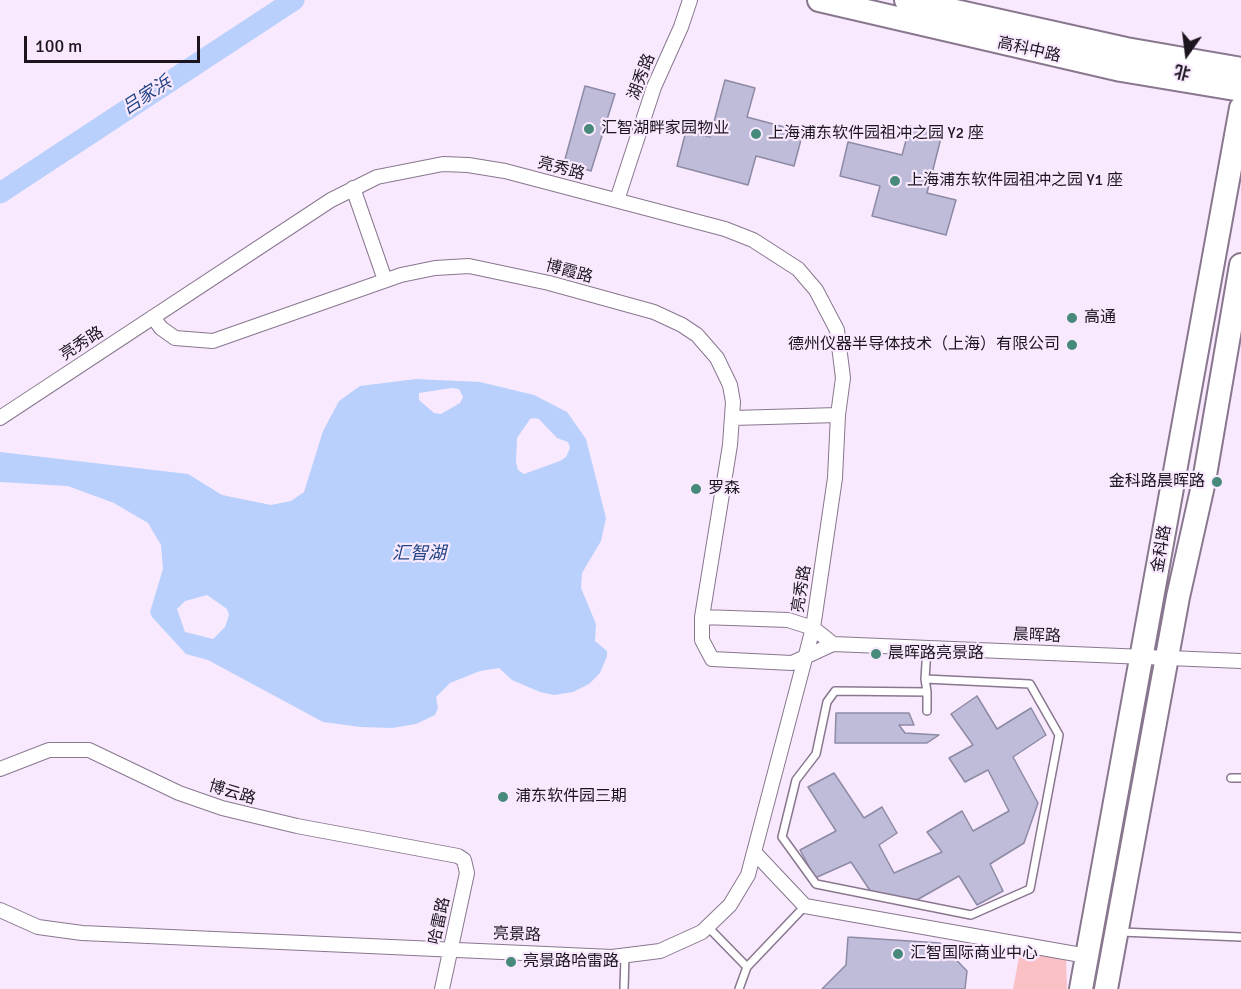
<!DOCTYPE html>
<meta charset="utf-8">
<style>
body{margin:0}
#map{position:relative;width:1241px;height:989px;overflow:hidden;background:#f8e9fe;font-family:Signika,"Noto Sans SC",sans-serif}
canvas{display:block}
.north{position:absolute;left:1157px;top:24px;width:60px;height:60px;-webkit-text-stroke:4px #f8e9fe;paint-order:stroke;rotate:194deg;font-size:16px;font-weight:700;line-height:24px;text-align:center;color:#1c151e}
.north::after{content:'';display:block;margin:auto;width:21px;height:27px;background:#1c151e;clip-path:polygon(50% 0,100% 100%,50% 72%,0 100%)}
.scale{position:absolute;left:24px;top:36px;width:176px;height:27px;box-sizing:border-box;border:3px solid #1c151e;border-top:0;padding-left:8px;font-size:18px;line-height:21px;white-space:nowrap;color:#1c151e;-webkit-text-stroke:4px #f8e9fe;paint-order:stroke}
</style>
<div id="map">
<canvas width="1241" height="989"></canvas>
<div class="north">北</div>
<div class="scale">100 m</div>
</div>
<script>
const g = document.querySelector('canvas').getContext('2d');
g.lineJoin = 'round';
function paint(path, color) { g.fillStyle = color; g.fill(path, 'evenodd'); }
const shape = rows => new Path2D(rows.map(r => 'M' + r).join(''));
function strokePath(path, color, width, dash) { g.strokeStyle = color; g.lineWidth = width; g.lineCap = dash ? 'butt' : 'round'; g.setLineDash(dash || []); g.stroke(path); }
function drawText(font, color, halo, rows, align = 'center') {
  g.font = font + ' Signika,"Noto Sans SC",sans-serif'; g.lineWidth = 4.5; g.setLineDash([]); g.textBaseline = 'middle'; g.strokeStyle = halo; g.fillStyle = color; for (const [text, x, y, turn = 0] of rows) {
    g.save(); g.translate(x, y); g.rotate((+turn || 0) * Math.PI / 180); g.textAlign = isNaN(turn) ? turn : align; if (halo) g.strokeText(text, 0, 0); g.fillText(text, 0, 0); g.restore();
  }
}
const green = shape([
 [997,939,1054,949,1066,959,1067,989,1013,989,1019,957,991,953]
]);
const water = shape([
 [416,379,480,382,534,395,567,412,586,439,606,518,601,541,582,573,581,588,596,624,595,641,607,651,607,656,600,673,589,684,573,692,554,695,540,692,512,680,499,668,480,671,450,683,436,697,438,708,435,715,416,724,392,728,361,727,323,722,208,660,186,654,152,617,150,612,163,569,161,545,148,523,114,503,68,486,0,482,0,452,188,474,222,495,271,505,291,501,304,492,323,431,339,401,360,386],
 [451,388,459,389,463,397,460,403,441,414,434,413,419,400,419,393],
 [534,418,539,419,557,438,568,442,570,448,566,457,560,461,524,474,518,470,516,462,517,438,530,419],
 [207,595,227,609,229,615,225,627,213,639,185,632,177,609,185,601]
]);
const river = shape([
 [0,193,294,0]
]);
const building = shape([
 [725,80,755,88,747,117,803,132,794,166,756,156,748,185,677,166,686,131,710,137,725,80],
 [585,86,615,94,591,171,564,163,585,86],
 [910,126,942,134,927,193,956,200,946,235,872,216,880,186,840,176,848,142,902,155,910,126],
 [977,696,997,729,1031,708,1046,735,1013,757,1038,803,1024,843,990,864,1003,891,977,905,959,876,915,901,871,892,851,862,815,878,800,850,836,831,808,787,834,773,864,818,882,807,897,833,879,845,894,873,942,852,927,832,962,811,973,831,1009,811,988,770,965,782,949,758,973,745,951,714,977,696],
 [836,713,909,713,914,725,899,725,905,733,939,735,927,743,835,743,836,713],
 [848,937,940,943,967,971,965,989,822,989,846,965,848,937]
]);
const service = shape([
 [925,679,927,648],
 [927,692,835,691,827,702,816,754,796,780,782,837,816,884,971,915,1030,889,1059,735,1030,684,925,679,927,692,927,711],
 [1231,778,1241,778],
 [708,927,747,967],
 [1121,932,1241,937],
 [624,989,625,956],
 [739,989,747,967,805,906]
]);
const minor = shape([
 [353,188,385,280],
 [617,200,654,87,681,27,690,0],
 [153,317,161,328,175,338,213,341,401,275,435,268,469,266,549,283,654,312,682,325,697,335,717,358,730,385,733,402,730,445,702,617,702,640,712,659,792,663,833,644,1241,661],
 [0,418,331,200,377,177,443,164,468,165,505,171,725,229,753,240,798,269,816,290,837,330,843,378,838,415,835,478,813,628,748,875,730,905,702,932,660,951,612,957,82,933,38,927,0,910],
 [733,418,838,415],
 [702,617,788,620,813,628,833,644],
 [0,769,49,750,89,750,179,793,222,808,297,826,458,856,464,860,467,873,442,989],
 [755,853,805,906,1087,956]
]);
const primary = shape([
 [819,0,1121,70,1241,90],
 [906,0,1126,49,1241,69],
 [1081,989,1241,108],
 [1106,989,1178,597,1204,481,1241,265]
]);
const markers = [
 [589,129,6,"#47897b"],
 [756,134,6,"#47897b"],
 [895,181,6,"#47897b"],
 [1072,318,6,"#47897b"],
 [1072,345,6,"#47897b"],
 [1217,482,6,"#47897b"],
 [696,489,6,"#47897b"],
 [876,654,6,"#47897b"],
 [503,797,6,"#47897b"],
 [898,954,6,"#47897b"],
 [511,962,6,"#47897b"]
];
const streetNames = [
 ["高科中路",1029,50,13],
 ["湖秀路",642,77,-69],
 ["亮秀路",561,169,15],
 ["博霞路",569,272,15],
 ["亮秀路",82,344,-33],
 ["金科路",1162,549,-80],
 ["亮秀路",802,589,-81],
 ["晨晖路",1037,636,2],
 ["博云路",232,793,17],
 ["哈雷路",440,921,-78],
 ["亮景路",517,935,2]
];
const poiNames = [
 ["汇智湖畔家园物业",601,129],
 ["上海浦东软件园祖冲之园 Y2 座",768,134],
 ["上海浦东软件园祖冲之园 Y1 座",907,181],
 ["高通",1084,318],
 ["德州仪器半导体技术（上海）有限公司",1060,345,"right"],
 ["金科路晨晖路",1205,482,"right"],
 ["罗森",708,489],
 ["晨晖路亮景路",888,654],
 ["浦东软件园三期",515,797],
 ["汇智国际商业中心",910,954],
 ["亮景路哈雷路",523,962]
];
const waterNames = [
 ["吕家浜",147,96,-33],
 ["汇智湖",419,554]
];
paint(green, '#f9c1c6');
paint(water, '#b8d0fb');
strokePath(river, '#b8d0fb', 21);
paint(building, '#bfbcd9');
strokePath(building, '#8d8aa5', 1.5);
strokePath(service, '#88778e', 10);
strokePath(minor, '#88778e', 16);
strokePath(primary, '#88778e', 26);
strokePath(service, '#fff', 7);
strokePath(minor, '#fff', 14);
strokePath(primary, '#fff', 22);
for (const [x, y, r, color] of markers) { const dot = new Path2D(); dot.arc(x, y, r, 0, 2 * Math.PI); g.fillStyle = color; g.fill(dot); strokePath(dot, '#f8e9fe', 2); }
drawText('16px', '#1c151e', '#f8e9fe', streetNames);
drawText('16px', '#1c151e', '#f8e9fe', poiNames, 'left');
drawText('italic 18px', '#244584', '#f8e9fe', waterNames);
</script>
